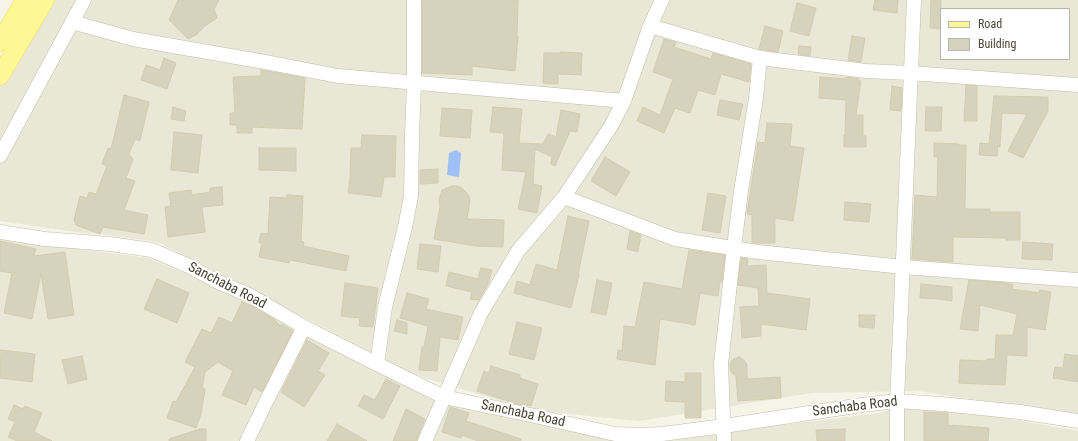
<!DOCTYPE html>
<style>
body{margin:0}
#map{position:relative;width:1078px;height:441px;overflow:hidden;background:#f5f4e7;font-family:"Roboto Condensed",sans-serif}
canvas{display:block}
.legend{position:absolute;left:940px;top:8px;width:130px;height:52px;box-sizing:border-box;background:#fff;border:1px solid #b6b5ae;margin:0;padding:5px 7px;list-style:none;font-size:12px;color:#494535}
.legend li{display:flex;align-items:center;gap:8px;height:20px}
.legend b{width:20px;border:1px solid #b6b5ae}
</style>
<div id="map">
<canvas width="1078" height="441"></canvas>
<ul class="legend">
<li><b style="height:5px;background:#fff796"></b>Road</li>
<li><b style="height:11px;background:#d7d2bc"></b>Building</li>
</ul>
</div>
<script>
const g = document.querySelector('canvas').getContext('2d');
g.lineJoin = 'round';
function paint(path, color) { g.fillStyle = color; g.fill(path, 'evenodd'); }
const shape = rows => new Path2D(rows.map(r => 'M' + r).join(''));
function strokePath(path, color, width, dash) { g.strokeStyle = color; g.lineWidth = width; g.lineCap = dash ? 'butt' : 'round'; g.setLineDash(dash || []); g.stroke(path); }
function drawText(font, color, halo, rows, align = 'center') {
  g.font = font + ' "Roboto Condensed",sans-serif'; g.lineWidth = 4; g.setLineDash([]); g.textBaseline = 'middle'; g.strokeStyle = halo; g.fillStyle = color; for (const [text, x, y, turn = 0] of rows) {
    g.save(); g.translate(x, y); g.rotate((+turn || 0) * Math.PI / 180); g.textAlign = isNaN(turn) ? turn : align; if (halo) g.strokeText(text, 0, 0); g.fillText(text, 0, 0); g.restore();
  }
}
const residential = shape([
 [47,0,1078,0,1078,415,918,391,812,393,639,421,530,410,413,374,158,242,100,234,83,233,0,221,0,84],
 [941,9,1069,9,1069,59,941,59],
 [0,239,149,258,250,301,433,399,632,441,0,441],
 [903,406,1000,417,1078,431,1078,441,650,441,879,413]
]);
const water = shape([
 [456,150,461,153,459,177,447,175,449,153]
]);
const building = shape([
 [178,0,219,0,214,9,217,18,205,26,196,35,188,39,169,20,178,0],
 [422,0,518,0,517,36,518,36,515,71,472,66,472,75,422,73,422,0],
 [875,0,898,0,897,13,873,10,875,0],
 [931,0,941,0,941,29,930,28,931,0],
 [797,3,816,8,809,36,790,31,797,3],
 [765,26,783,31,778,52,759,49,765,26],
 [852,36,865,38,861,62,848,60,852,36],
 [664,39,676,42,674,47,711,59,713,53,751,64,749,82,721,74,715,95,698,90,690,113,675,108,664,133,637,121,643,107,660,115,673,79,653,72,664,39],
 [799,46,811,47,810,56,798,54,799,46],
 [561,52,582,53,581,75,558,74,558,84,543,83,544,53,561,53,561,52],
 [164,58,176,63,167,89,141,80,146,65,160,70,164,58],
 [261,70,305,78,302,129,252,127,252,133,237,133,237,125,230,125,230,113,235,113,233,77,261,76,261,70],
 [820,77,846,79,846,77,859,79,859,81,861,81,856,115,863,115,863,136,866,136,866,147,844,147,844,135,845,135,846,100,819,98,820,77],
 [966,85,977,86,977,121,964,121,966,85],
 [892,86,902,88,901,111,890,110,892,86],
 [124,95,149,102,140,141,135,139,129,154,133,159,126,178,135,181,124,210,148,215,144,234,103,227,100,234,76,225,74,220,80,196,87,198,89,192,96,194,107,166,102,164,108,148,111,149,124,95],
 [994,96,1048,97,1048,111,1023,158,1008,151,1027,114,1002,113,1000,147,998,146,997,156,979,155,980,143,989,144,994,96],
 [720,100,743,104,739,120,717,115,720,100],
 [173,107,186,111,184,121,171,119,173,107],
 [493,107,522,109,519,143,543,144,548,134,556,137,561,110,580,114,577,132,570,131,555,166,551,164,552,157,535,149,533,184,542,186,537,213,518,209,526,172,502,170,504,133,490,132,493,107],
 [926,107,942,107,941,131,925,131,926,107],
 [442,108,472,110,470,138,440,136,442,108],
 [767,123,792,124,790,146,804,148,793,221,775,218,775,243,755,243,752,242,752,215,747,214,758,142,765,143,767,123],
 [174,132,202,135,198,173,171,170,174,132],
 [362,135,396,136,395,177,384,177,381,197,348,193,350,178,351,148,361,148,362,135],
 [934,143,959,144,959,145,966,145,965,209,990,209,990,212,1020,212,1020,240,1006,240,1006,238,953,237,953,262,912,259,915,195,937,197,938,157,934,157,934,143],
 [259,148,296,148,296,171,259,170,259,148],
 [605,157,630,172,616,196,591,181,605,157],
 [438,169,438,183,420,184,420,170,438,169],
 [452,186,457,186,462,188,466,192,469,196,470,201,467,219,504,220,503,247,476,246,434,239,440,206,439,200,442,190,452,186],
 [222,187,223,205,202,207,205,232,168,237,165,207,171,206,169,193,191,190,192,195,210,192,210,188,222,187],
 [708,193,726,196,720,233,702,230,708,193],
 [287,195,303,196,301,241,304,242,303,246,349,256,346,271,290,260,289,263,259,257,262,244,259,242,261,233,268,234,270,197,287,198,287,195],
 [845,202,871,204,869,222,844,220,845,202],
 [568,216,589,221,578,275,579,275,571,308,514,293,517,281,530,285,536,264,557,270,568,216],
 [630,231,641,235,638,252,627,249,630,231],
 [0,241,36,249,34,256,65,252,74,315,48,319,41,274,32,319,4,313,12,273,0,271,0,241],
 [1023,242,1053,244,1052,260,1022,259,1023,242],
 [420,244,441,246,438,272,417,269,420,244],
 [689,250,725,255,722,282,720,282,718,296,700,293,695,325,660,319,655,365,617,359,618,350,622,351,624,326,635,327,644,282,682,289,689,250],
 [741,258,748,259,747,266,766,265,767,293,810,299,806,330,761,324,761,336,742,338,740,307,759,306,758,288,738,285,741,258],
 [481,268,492,270,488,284,479,300,470,299,472,292,446,286,449,272,478,279,481,268],
 [157,279,189,293,177,323,144,309,157,279],
 [597,280,612,283,606,315,591,312,597,280],
 [969,280,1007,283,1013,285,1012,289,1039,293,1040,290,1051,292,1045,330,1027,327,1027,356,1007,355,1005,385,959,383,960,360,987,361,987,359,995,359,996,335,1013,335,1017,314,980,305,978,331,960,329,969,280],
 [345,283,378,288,373,327,359,326,360,318,341,316,345,283],
 [921,284,952,287,952,301,939,299,920,298,921,284],
 [407,293,429,299,426,309,463,317,458,340,440,337,437,371,419,370,422,347,424,347,428,326,400,318,407,293],
 [242,302,252,306,267,315,275,320,279,325,283,325,293,331,262,392,254,387,246,405,222,395,233,371,218,362,205,372,202,388,205,389,201,414,196,428,167,418,173,401,176,402,195,367,185,362,202,329,211,333,219,317,232,323,242,302],
 [859,315,875,315,874,328,859,327,859,315],
 [397,320,407,323,407,334,394,331,397,320],
 [517,322,542,328,534,360,509,354,517,322],
 [307,340,329,353,318,371,325,375,304,407,281,392,307,340],
 [1,350,35,354,32,382,0,378,1,350],
 [1065,354,1078,356,1078,382,1053,378,1055,367,1063,368,1065,354],
 [82,356,87,379,68,384,62,360,82,356],
 [739,357,744,360,747,365,747,379,780,377,781,398,738,401,736,376,731,372,730,364,732,360,734,359,739,357],
 [491,366,520,375,520,378,538,384,531,406,517,404,477,391,484,371,489,373,491,366],
 [685,373,701,373,701,418,685,418,685,402,665,401,666,381,685,382,685,373],
 [386,379,400,386,383,419,358,406,364,395,375,400,386,379],
 [14,405,23,409,25,406,42,413,34,432,52,441,17,441,8,437,15,422,8,419,14,405],
 [450,407,469,413,466,421,521,439,521,441,478,441,462,435,461,438,442,432,450,407],
 [406,409,425,419,416,441,393,441,406,409],
 [924,412,948,413,948,425,989,428,988,441,924,441,924,412],
 [337,424,367,441,327,441,337,424],
 [200,429,206,429,206,441,169,441,169,439,200,429],
 [845,429,845,441,817,441,816,430,845,429]
]);
const minor = shape([
 [72,22,133,39,265,62,338,76,624,101],
 [650,26,760,58,866,71,910,73,1078,85],
 [0,156,84,0],
 [564,197,675,239,758,252,903,267,1078,280],
 [0,232,45,239,110,244,152,250,191,267,216,281,251,296,304,327,369,360,377,364,444,397,535,416,615,434,639,435,662,434,724,426,862,405,897,401,942,404,1020,412,1078,421],
 [377,364,385,307,405,227,411,196,412,136,414,82,414,0],
 [247,441,266,402,304,327],
 [425,441,481,313,518,251,564,197,611,126,624,101,650,26,662,0],
 [724,441,721,364,734,248,741,191,756,98,760,58],
 [897,441,897,401,914,0]
]);
const major = shape([
 [0,42,25,0],
 [0,76,45,0]
]);
const streetNames = [
 ["Sanchaba Road",227,286,27],
 ["Sanchaba Road",855,407,-7],
 ["Sanchaba Road",523,414,12]
];
paint(residential, '#e9e7d5');
paint(water, '#9fc0f6');
paint(building, '#d7d2bc');
strokePath(building, '#d3ccae', 1);
strokePath(minor, '#c1bea9', 15);
strokePath(major, '#ede05d', 19);
strokePath(minor, '#fff', 14);
strokePath(major, '#fff796', 18);
drawText('14px', '#494535', '#fff', streetNames);
</script>
